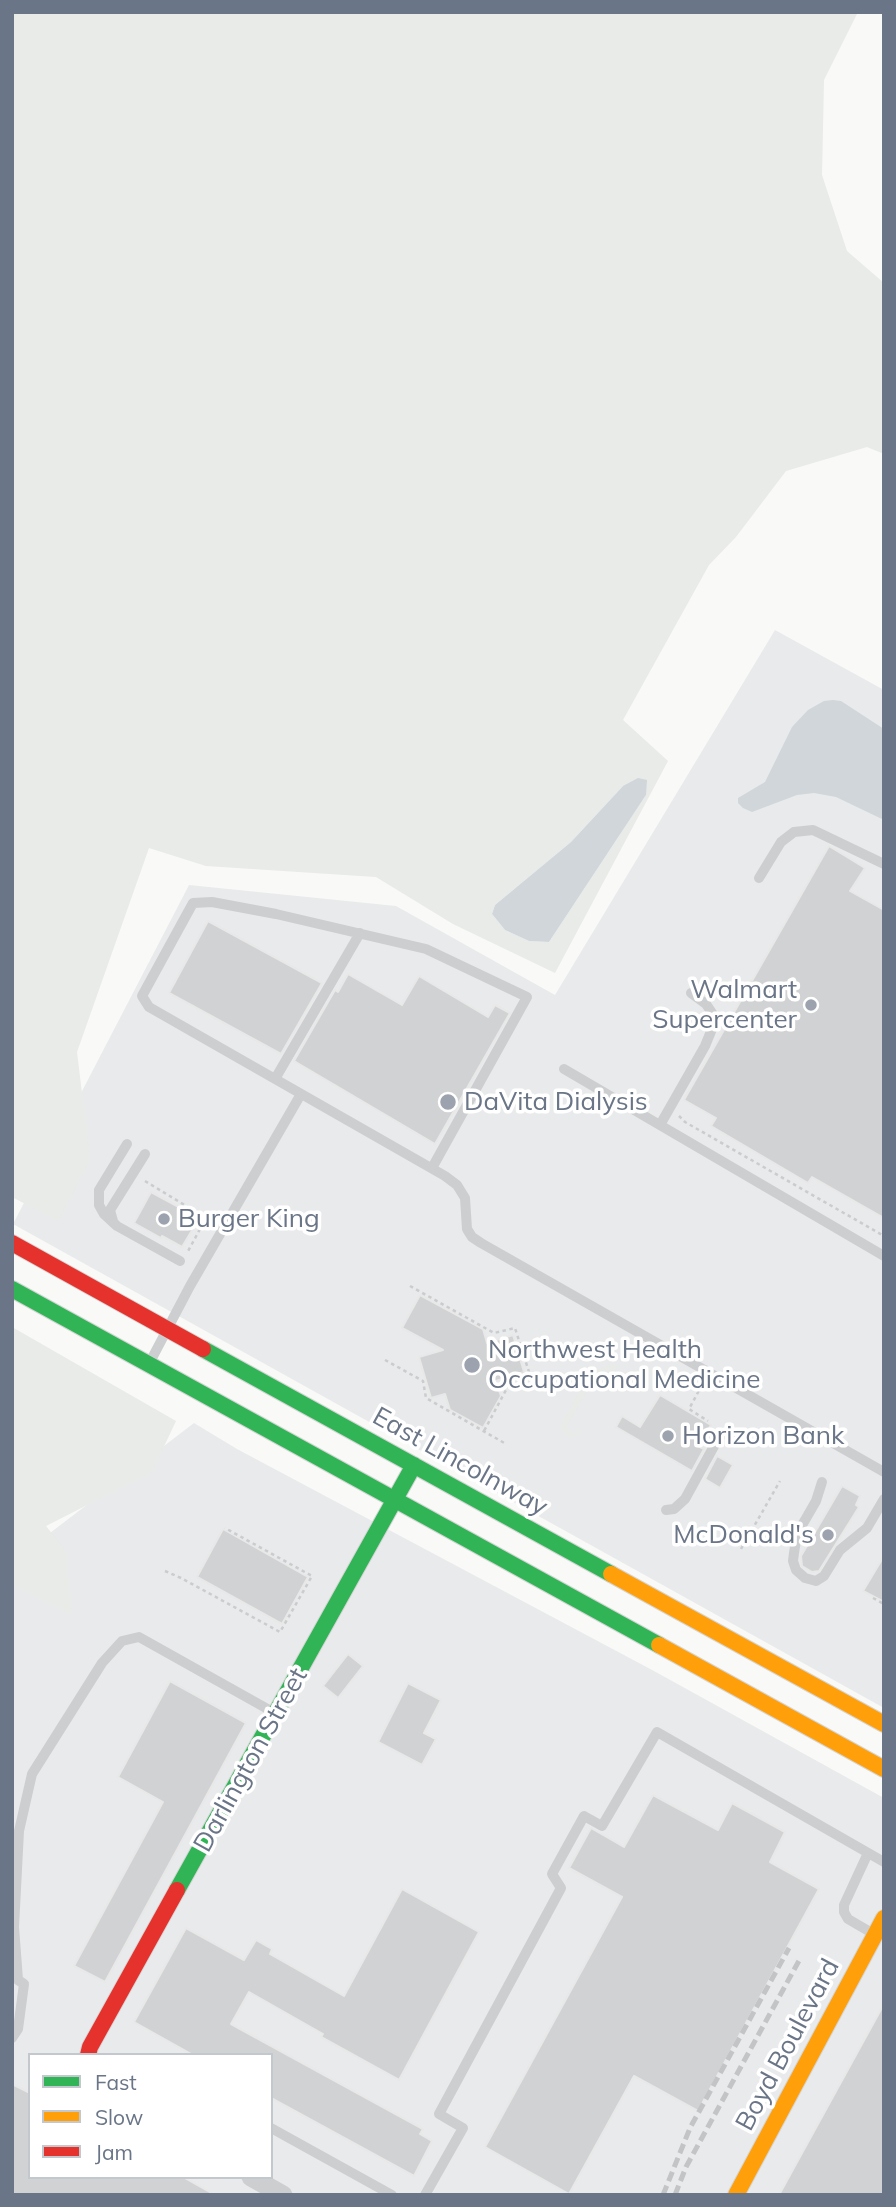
<!DOCTYPE html>
<style>
body{margin:0}
#map{position:relative;width:896px;height:2207px;overflow:hidden;background:#f9f9f8;font-family:Mulish,sans-serif}
canvas{display:block}
.frame{position:absolute;inset:0;border:14px solid #6a7587;pointer-events:none}
.legend{position:absolute;left:28px;top:2053px;width:245px;height:126px;box-sizing:border-box;background:#fff;border:2px solid #c3c8cf;margin:0;padding:9px 12px;list-style:none;font-size:21px;color:#6a7587}
.legend li{display:flex;align-items:center;gap:14px;height:35px}
.legend b{width:35px;border:2px solid #c3c8cf}
</style>
<div id="map">
<canvas width="896" height="2207"></canvas>
<div class="frame"></div>
<ul class="legend">
<li><b style="height:9px;background:#30b455"></b>Fast</li>
<li><b style="height:9px;background:#ff9f0a"></b>Slow</li>
<li><b style="height:9px;background:#e5322d"></b>Jam</li>
</ul>
</div>
<script>
const g = document.querySelector('canvas').getContext('2d');
g.lineJoin = 'round';
function paint(path, color) { g.fillStyle = color; g.fill(path, 'evenodd'); }
const shape = rows => new Path2D(rows.map(r => 'M' + r).join(''));
function strokePath(path, color, width, dash) { g.strokeStyle = color; g.lineWidth = width; g.lineCap = dash ? 'butt' : 'round'; g.setLineDash(dash || []); g.stroke(path); }
function drawText(font, color, halo, rows, align = 'center') {
  g.font = font + ' Mulish,sans-serif'; g.lineWidth = 7; g.setLineDash([]); g.textBaseline = 'middle'; g.strokeStyle = halo; g.fillStyle = color; for (const [text, x, y, turn = 0] of rows) {
    g.save(); g.translate(x, y); g.rotate((+turn || 0) * Math.PI / 180); g.textAlign = isNaN(turn) ? turn : align; if (halo) g.strokeText(text, 0, 0); g.fillText(text, 0, 0); g.restore();
  }
}
const built = shape([
 [775,630,884,690,884,1708,13,1224,189,885,396,906,555,995],
 [194,1423,237,1449,654,1671,884,1798,884,2195,12,2195,12,1562],
 [30,2055,271,2055,271,2177,30,2177]
]);
const green = shape([
 [12,12,858,12,824,80,822,175,847,251,884,283,884,454,867,447,786,471,736,537,709,565,623,720,668,761,555,973,453,924,376,877,206,866,149,848,77,1052,90,1160,58,1221,12,1197],
 [623,786,646,795,549,942,529,941,505,930,492,914,495,905,571,842],
 [12,1327,176,1421,152,1472,46,1526,65,1550,72,1615,17,1586,12,1587],
 [613,1364,617,1368,615,1371,595,1377,567,1426,571,1434,581,1430,582,1432,573,1437,565,1435,561,1426,587,1377,591,1372]
]);
const water = shape([
 [833,700,841,701,884,729,884,820,836,797,814,793,797,795,752,812,743,808,738,803,738,798,765,782,792,727,808,710,824,701],
 [638,778,647,780,646,795,549,942,529,941,505,930,492,914,495,905,571,842,623,786]
]);
const building = shape([
 [829,846,865,868,850,891,884,910,884,1218,812,1177,808,1183,711,1126,716,1118,684,1100,829,846],
 [208,921,322,983,281,1054,169,993,208,921],
 [348,974,402,1005,419,976,488,1017,495,1005,510,1013,435,1144,294,1061,335,990,338,992,348,974],
 [151,1192,188,1212,186,1216,197,1222,182,1247,162,1236,161,1238,134,1223,151,1192],
 [420,1295,483,1329,487,1343,513,1335,524,1372,496,1381,501,1396,483,1428,450,1410,445,1394,431,1398,419,1357,443,1350,402,1328,420,1295],
 [660,1395,711,1425,698,1446,704,1449,692,1471,616,1427,622,1416,640,1427,660,1395],
 [717,1456,733,1465,720,1488,705,1479,717,1456],
 [842,1486,860,1496,856,1505,859,1507,819,1571,812,1572,802,1566,801,1556,842,1486],
 [223,1529,308,1577,282,1624,197,1577,223,1529],
 [884,1556,884,1602,863,1591,884,1556],
 [348,1654,363,1666,338,1698,323,1686,348,1654],
 [170,1681,246,1723,105,1982,74,1966,163,1802,118,1777,170,1681],
 [408,1683,441,1700,424,1733,436,1739,422,1765,378,1742,408,1683],
 [653,1795,718,1830,732,1803,785,1832,770,1862,819,1889,698,2111,634,2076,569,2194,485,2147,622,1897,569,1868,591,1828,624,1847,653,1795],
 [402,1889,479,1932,399,2080,321,2037,323,2034,249,1992,231,2024,423,2129,420,2134,432,2141,414,2176,271,2098,271,2055,193,2055,134,2022,186,1928,244,1960,256,1940,272,1949,270,1954,344,1996,402,1889],
 [884,2004,884,2195,779,2195,884,2004],
 [12,2084,30,2093,30,2177,183,2177,215,2195,12,2195,12,2084]
]);
const path = shape([
 [679,1116,685,1122,884,1236],
 [145,1181,206,1218,187,1253],
 [410,1286,494,1333,515,1328,529,1372,513,1377,484,1431],
 [385,1360,423,1381,426,1398,506,1444],
 [702,1385,689,1409,708,1421],
 [741,1549,780,1481],
 [165,1571,181,1578,280,1632,312,1576,225,1528],
 [873,1598,884,1604]
]);
const lane = shape([
 [759,878,781,842,794,832,813,830,884,864],
 [564,1069,884,1256],
 [275,1079,360,933],
 [660,1125,705,1046,716,1019,706,1004,691,993],
 [127,1144,99,1190,99,1205,104,1214,117,1226,180,1261],
 [432,1168,527,997,426,949,276,914,212,902,193,903,142,996,149,1007,445,1176,457,1185,465,1198,467,1229,472,1237,481,1243,884,1472],
 [113,1221,110,1210,145,1154],
 [150,1362,190,1286,301,1094],
 [822,1482,816,1501,797,1534,794,1553,793,1561,796,1570,805,1578,816,1581,824,1576,840,1550,867,1528,884,1499],
 [666,1510,674,1509,685,1499,719,1437,726,1433,738,1433],
 [868,1853,844,1905,844,1912,848,1919,872,1933],
 [12,2038,18,2029,24,1984,18,1980,14,1927,19,1831,32,1774,102,1663,122,1641,139,1637,273,1712],
 [271,2128,392,2195],
 [425,2195,463,2128,439,2114,561,1888,552,1874,584,1816,602,1826,657,1732,884,1862]
]);
const street = shape([
 [251,2177,283,2195]
]);
const fast = shape([
 [12,1289,659,1645],
 [203,1349,611,1574],
 [177,1890,414,1465]
]);
const slow = shape([
 [611,1574,884,1724],
 [659,1645,884,1769],
 [736,2195,884,1918]
]);
const jam = shape([
 [12,1243,203,1349],
 [88,2055,90,2047,177,1890]
]);
const rail = shape([
 [663,2195,690,2128,789,1948],
 [675,2195,686,2167,801,1957]
]);
const markers = [
 [811,1005,7,"#9ca3af"],
 [448,1102,9,"#9ca3af"],
 [164,1219,7,"#9ca3af"],
 [472,1365,9,"#9ca3af"],
 [668,1436,7,"#9ca3af"],
 [828,1535,7,"#9ca3af"]
];
const poiNames = [
 ["Walmart",797,990,"right"],
 ["Supercenter",797,1020,"right"],
 ["DaVita Dialysis",464,1102],
 ["Burger King",178,1219],
 ["Northwest Health",488,1350],
 ["Occupational Medicine",488,1380],
 ["Horizon Bank",682,1436],
 ["McDonald's",814,1535,"right"]
];
const streetNames = [
 ["East Lincolnway",460,1462,29],
 ["Darlington Street",251,1760,-61],
 ["Boyd Boulevard",788,2045,-62]
];
paint(built, '#e9eaeb');
paint(green, '#e8ebe7');
paint(water, '#d1d6da');
paint(building, '#d1d2d3');
strokePath(building, '#e8e8e8', 2);
strokePath(fast, '#d5d5d6', 18);
strokePath(slow, '#d5d5d6', 18);
strokePath(jam, '#d5d5d6', 18);
strokePath(path, '#cbcccd', 2.5, [3.5, 3.5]);
strokePath(lane, '#cdcecf', 10);
strokePath(street, '#cdcecf', 19);
strokePath(fast, '#30b455', 16);
strokePath(slow, '#ff9f0a', 16);
strokePath(jam, '#e5322d', 16);
strokePath(rail, '#c3c4c6', 5, [10, 5]);
for (const [x, y, r, color] of markers) { const dot = new Path2D(); dot.arc(x, y, r, 0, 2 * Math.PI); g.fillStyle = color; g.fill(dot); strokePath(dot, '#fff', 2.5); }
drawText('26px', '#6a7587', '#fff', poiNames, 'left');
drawText('26px', '#6a7587', '#fff', streetNames);
</script>
